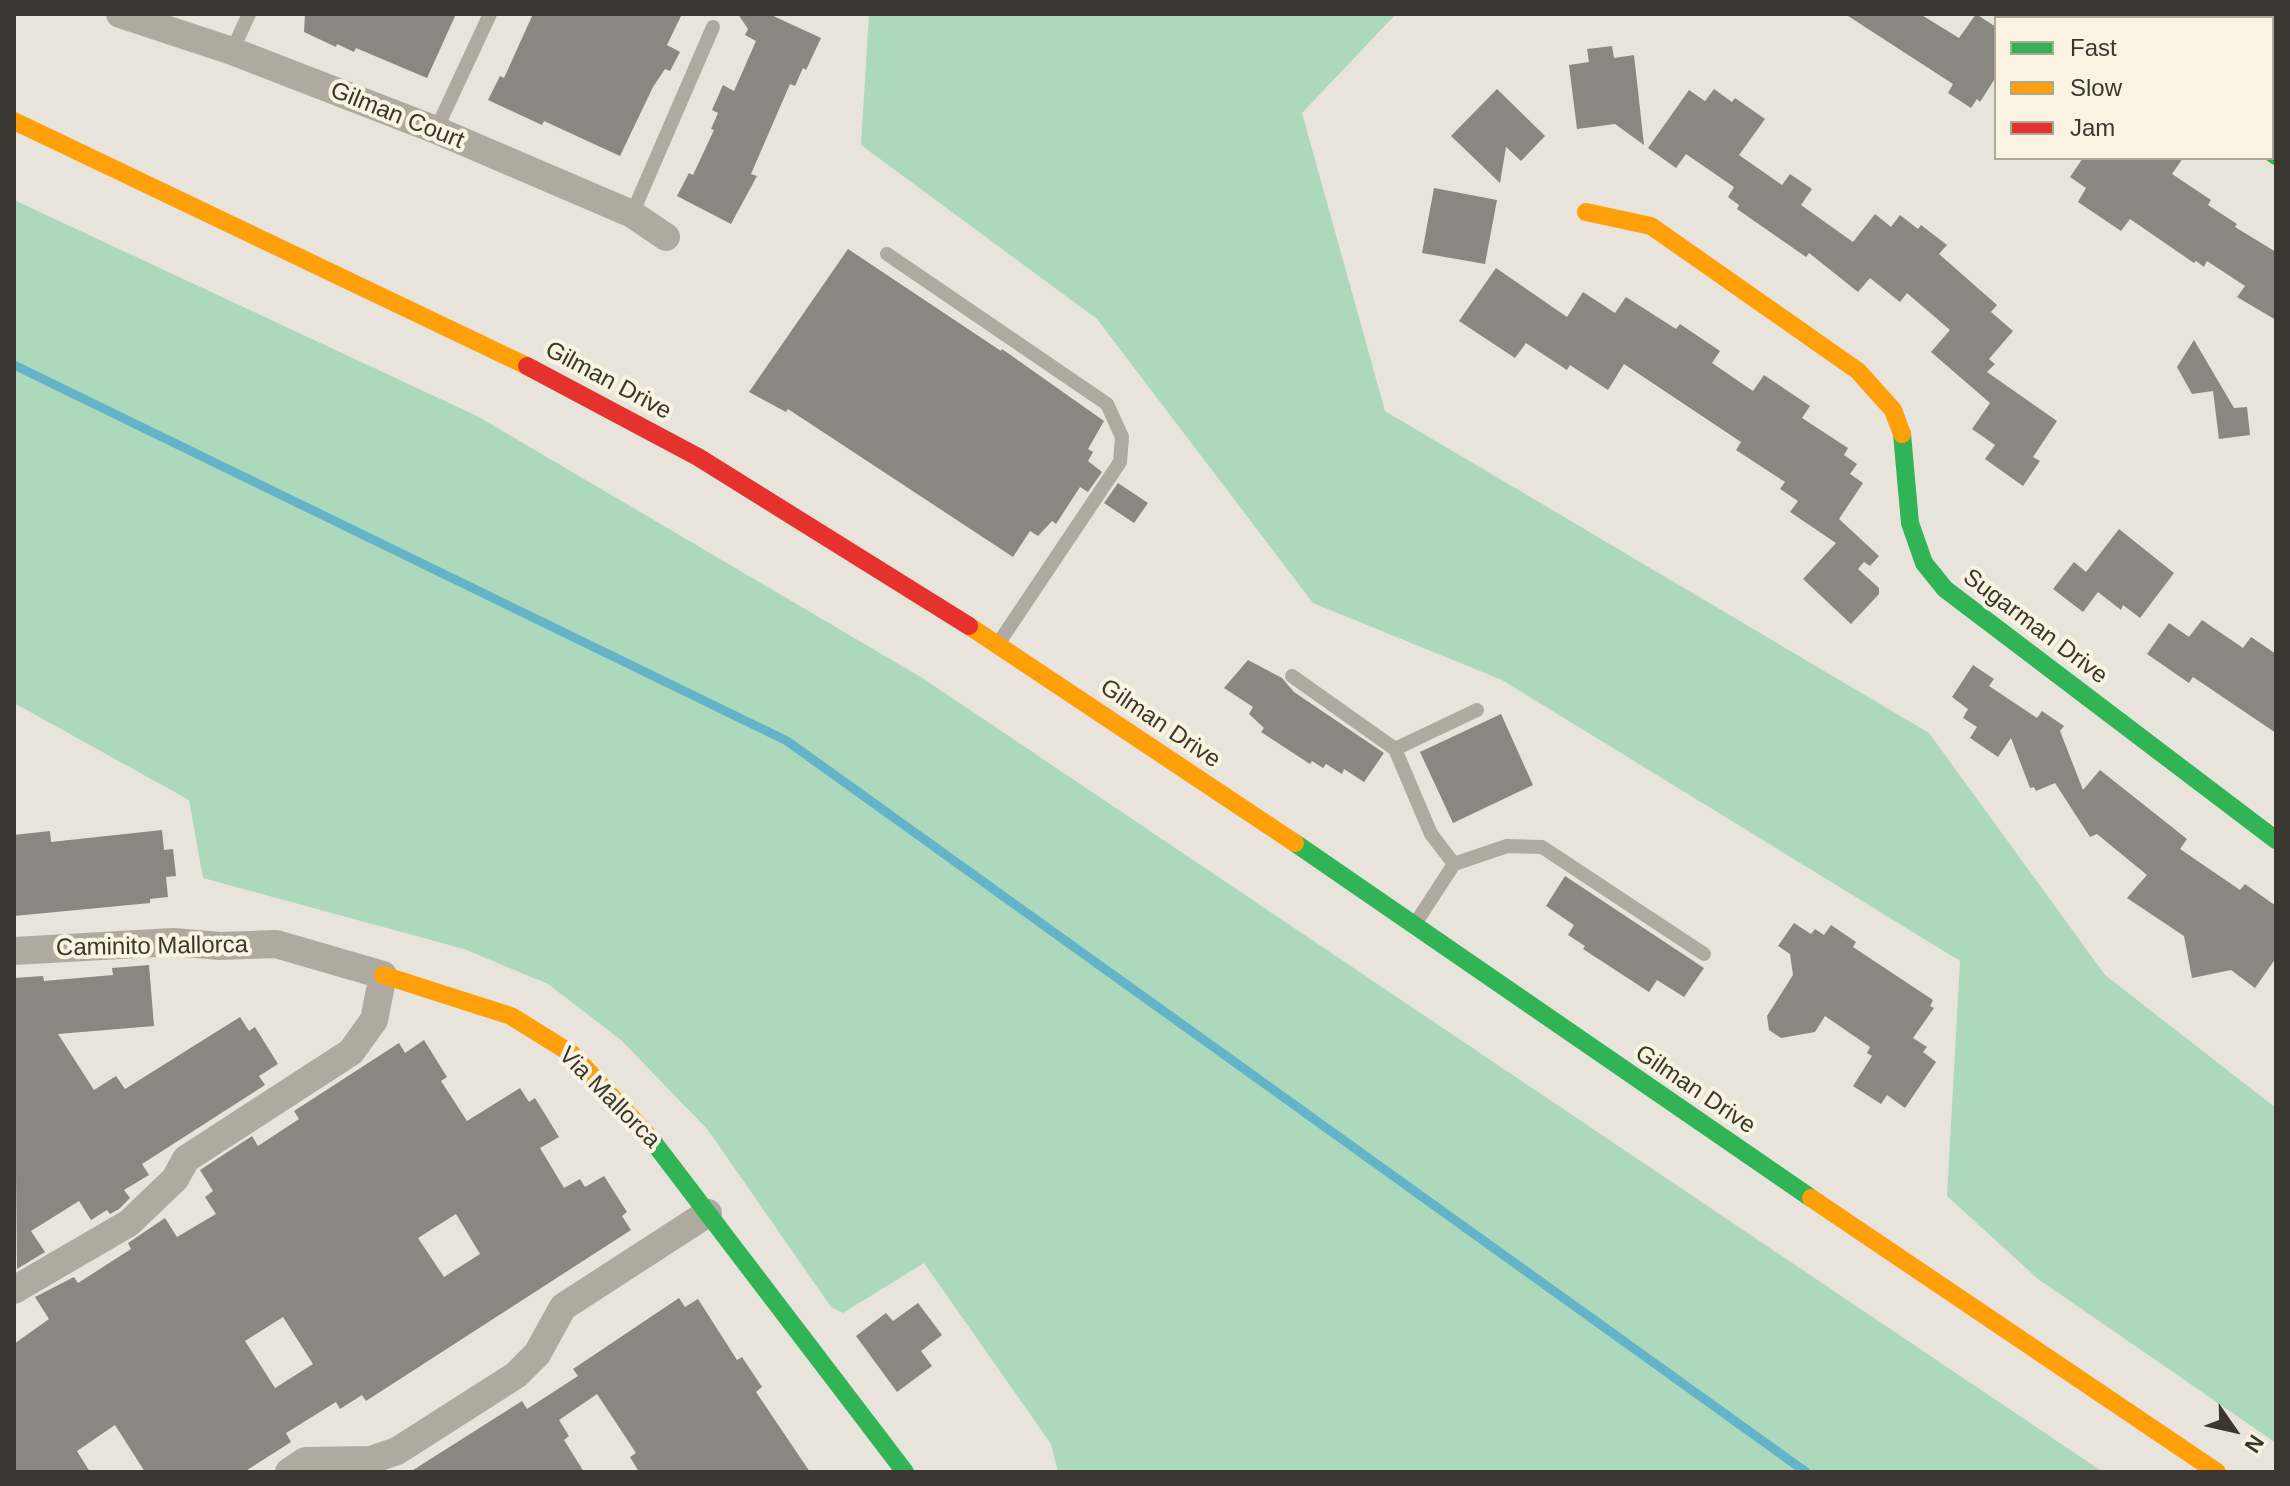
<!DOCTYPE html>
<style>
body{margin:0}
#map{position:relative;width:2290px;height:1486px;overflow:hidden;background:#e8e4db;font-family:Arial,sans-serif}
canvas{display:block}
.frame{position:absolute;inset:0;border:16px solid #3a3730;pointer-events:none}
.legend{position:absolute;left:1994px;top:16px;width:280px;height:144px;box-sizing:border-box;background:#fbf3e2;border:2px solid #aea89b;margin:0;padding:10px 14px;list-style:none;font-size:24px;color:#3a3730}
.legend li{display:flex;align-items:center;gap:16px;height:40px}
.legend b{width:40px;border:2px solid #aea89b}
.north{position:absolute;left:2194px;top:1390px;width:80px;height:80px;-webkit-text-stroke:6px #fbf3e2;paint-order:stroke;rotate:124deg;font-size:22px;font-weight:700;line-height:32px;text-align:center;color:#3a3730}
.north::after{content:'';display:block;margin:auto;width:28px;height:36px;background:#3a3730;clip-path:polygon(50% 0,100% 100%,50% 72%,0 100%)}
</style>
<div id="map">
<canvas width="2290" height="1486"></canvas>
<div class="frame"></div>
<ul class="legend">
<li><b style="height:10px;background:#30b455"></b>Fast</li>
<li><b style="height:10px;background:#ff9f0a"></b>Slow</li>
<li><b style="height:10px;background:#e5322d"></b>Jam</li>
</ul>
<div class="north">N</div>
</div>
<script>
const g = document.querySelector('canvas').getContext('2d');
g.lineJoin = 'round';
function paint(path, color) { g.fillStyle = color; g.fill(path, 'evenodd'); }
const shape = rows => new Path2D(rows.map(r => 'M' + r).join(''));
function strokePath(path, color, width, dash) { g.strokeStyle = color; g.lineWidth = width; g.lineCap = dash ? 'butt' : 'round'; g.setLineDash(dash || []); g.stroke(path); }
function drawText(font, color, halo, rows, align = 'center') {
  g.font = font + ' Arial,sans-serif'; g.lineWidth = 8; g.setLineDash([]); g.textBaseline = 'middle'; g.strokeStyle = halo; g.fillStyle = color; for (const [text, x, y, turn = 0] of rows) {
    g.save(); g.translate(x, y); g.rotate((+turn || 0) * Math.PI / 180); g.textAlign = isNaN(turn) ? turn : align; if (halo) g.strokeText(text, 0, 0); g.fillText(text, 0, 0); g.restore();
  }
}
const green = shape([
 [869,14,1396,14,1302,113,1385,411,1929,733,2105,975,2276,1108,2276,1443,2038,1279,1947,1196,1960,961,1502,680,1313,603,1097,319,861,145],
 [14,200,477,416,924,679,2103,1472,1058,1472,1051,1444,924,1263,843,1313,831,1307,708,1130,621,1040,548,984,464,949,203,878,189,800,14,703]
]);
const stream = shape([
 [14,365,787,741,1806,1472]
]);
const building = shape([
 [305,14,456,14,427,78,356,48,354,52,337,44,336,47,304,32],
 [533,14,682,14,667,45,680,52,670,71,665,69,653,87,620,156,544,121,542,125,488,100,500,76,504,78],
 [738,14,769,14,821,38,806,70,803,68,795,86,790,84,751,174,757,176,731,224,677,196,689,173,693,175,714,130,711,129,718,113,712,110,723,85,734,91,756,41,745,35,748,29],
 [1845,14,1920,14,1959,38,1976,14,1996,27,1996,77,1980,102,1977,99,1971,108,1948,93,1953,84],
 [1612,46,1614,58,1634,55,1644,145,1615,124,1577,129,1569,65,1589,62,1587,49],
 [1497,89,1545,136,1521,161,1506,147,1500,183,1451,136],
 [1714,89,1732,102,1735,98,1765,119,1739,155,1782,185,1790,174,1812,189,1801,205,1853,242,1875,214,1891,227,1900,215,1918,229,1921,225,1947,245,1939,254,1997,305,1991,312,2013,331,1989,359,1995,364,1987,372,2057,421,2033,457,2040,461,2023,486,1985,459,1995,445,1972,429,1990,403,1931,352,1950,330,1907,293,1900,302,1870,278,1858,292,1809,253,1806,257,1737,209,1739,205,1728,197,1734,187,1686,154,1676,168,1648,148,1689,90,1705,101],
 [2083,158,2183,158,2172,174,2211,200,2208,205,2237,224,2235,227,2276,252,2276,320,2237,297,2245,286,2207,261,2204,267,2196,261,2194,263,2130,219,2121,231,2078,202,2086,188,2070,177],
 [1434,188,1497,200,1485,264,1422,253],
 [848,249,1001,351,1002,349,1104,421,1088,449,1093,452,1088,461,1102,472,1088,492,1080,487,1056,524,1052,521,1038,536,1030,531,1013,557,788,409,786,412,749,392],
 [1496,268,1567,317,1583,292,1615,313,1626,297,1676,329,1680,324,1720,351,1712,363,1753,391,1764,375,1810,406,1802,418,1848,448,1844,455,1857,464,1850,474,1863,483,1839,519,1879,556,1870,566,1864,562,1858,569,1879,588,1879,594,1851,624,1803,579,1836,543,1790,512,1798,501,1780,489,1785,482,1736,450,1741,442,1624,364,1608,390,1570,365,1567,370,1526,343,1515,358,1459,321],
 [2194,340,2234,408,2247,407,2250,435,2219,439,2213,391,2192,394,2177,367],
 [1118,483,1148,503,1134,523,1104,503],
 [2119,529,2174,573,2140,618,2123,605,2121,610,2098,592,2083,612,2053,589,2074,562,2086,572],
 [2202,620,2243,648,2251,637,2276,654,2276,733,2193,677,2189,683,2147,654,2169,623,2189,637],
 [1248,660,1282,678,1294,692,1384,753,1364,782,1344,769,1342,774,1326,764,1323,768,1312,761,1310,764,1261,732,1264,728,1249,714,1253,707,1224,688],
 [1973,665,1994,679,1989,686,2037,718,2042,711,2064,726,2060,731,2083,790,2100,770,2187,839,2180,849,2240,890,2245,884,2276,906,2276,958,2255,988,2231,970,2192,978,2184,936,2127,898,2147,875,2097,834,2090,837,2055,783,2036,791,2034,787,2030,788,2011,738,1998,757,1970,738,1977,727,1963,718,1968,709,1952,697],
 [1501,714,1533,785,1453,823,1420,752],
 [162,830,164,850,173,849,176,876,166,877,168,897,150,899,150,903,14,916,14,835,50,831,51,842],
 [1565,876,1704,968,1684,997,1657,980,1649,992,1583,949,1585,946,1568,935,1574,925,1546,906],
 [1794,923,1811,934,1815,929,1824,935,1831,925,1856,942,1853,947,1933,1000,1930,1006,1934,1008,1913,1038,1927,1047,1923,1052,1936,1062,1905,1108,1887,1095,1881,1104,1853,1086,1872,1056,1867,1053,1870,1047,1825,1016,1815,1032,1781,1038,1769,1030,1767,1016,1793,975,1790,954,1778,946],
 [149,965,154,1026,58,1034,94,1090,116,1076,125,1089,240,1017,249,1031,255,1027,278,1064,259,1076,265,1085,142,1164,149,1175,124,1190,130,1198,119,1209,110,1214,107,1210,91,1220,79,1201,31,1231,45,1252,17,1269,14,978,43,976,44,981,113,975,112,968],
 [424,1040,447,1077,441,1081,467,1121,520,1088,529,1102,535,1098,559,1137,540,1148,564,1188,580,1179,585,1187,604,1176,627,1212,622,1216,631,1230,366,1401,362,1395,340,1409,336,1402,286,1433,291,1442,244,1472,145,1472,115,1425,77,1451,90,1472,14,1472,14,1344,49,1319,35,1297,74,1277,78,1283,131,1249,128,1243,165,1218,177,1237,216,1214,205,1197,213,1191,200,1170,252,1136,258,1146,299,1119,294,1111,399,1043,405,1053],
 [456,1214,480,1254,444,1277,418,1238],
 [283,1317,313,1364,275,1388,245,1341],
 [679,1298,685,1307,698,1299,737,1360,742,1357,762,1387,756,1392,810,1472,639,1472,630,1457,636,1453,597,1394,559,1420,569,1436,564,1440,584,1472,410,1472,522,1401,527,1409,578,1376,573,1369],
 [918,1303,942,1335,921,1351,932,1366,897,1392,856,1336,886,1313,893,1321]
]);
const lane = shape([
 [232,51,249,14],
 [436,130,490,14],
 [632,214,713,27],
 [887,254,1107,404,1122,437,1120,462,998,644],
 [1292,676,1395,749,1431,834,1454,864],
 [1395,749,1477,710],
 [1415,924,1454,864,1507,846,1542,847,1704,954]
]);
const street = shape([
 [120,14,232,51,436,130,632,214,666,237],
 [14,951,173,942,220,946,276,944,383,975,374,1020,351,1052,186,1159,175,1179,129,1223,14,1290],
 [289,1472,305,1461,371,1460,397,1451,516,1375,537,1354,563,1307,708,1213]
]);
const fast = shape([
 [2272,153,2276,156],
 [1902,434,1910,523,1924,563,1945,589,2276,840],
 [1295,843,1811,1198],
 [651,1139,905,1472]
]);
const slow = shape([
 [2068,14,2074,18],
 [14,121,527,366],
 [1586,212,1651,226,1858,371,1893,410,1902,434],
 [969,626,1295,843],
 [383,975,511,1016,572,1054,651,1139],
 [1811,1198,2217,1472]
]);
const jam = shape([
 [527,366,698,457,969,626]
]);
const streetNames = [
 ["Gilman Court",397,116,22],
 ["Gilman Drive",608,381,28],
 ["Sugarman Drive",2035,627,37],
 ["Gilman Drive",1160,724,34],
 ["Caminito Mallorca",152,947,-1],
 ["Gilman Drive",1695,1090,34],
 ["Via Mallorca",609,1098,45]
];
paint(green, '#acd9bc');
strokePath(stream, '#63b4c8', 9);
paint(building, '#8a8780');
strokePath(lane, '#afa9a0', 14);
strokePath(street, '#afa9a0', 28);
strokePath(fast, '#30b455', 18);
strokePath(slow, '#ff9f0a', 18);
strokePath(jam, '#e5322d', 18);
drawText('24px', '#3a3730', '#fbf3e2', streetNames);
</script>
